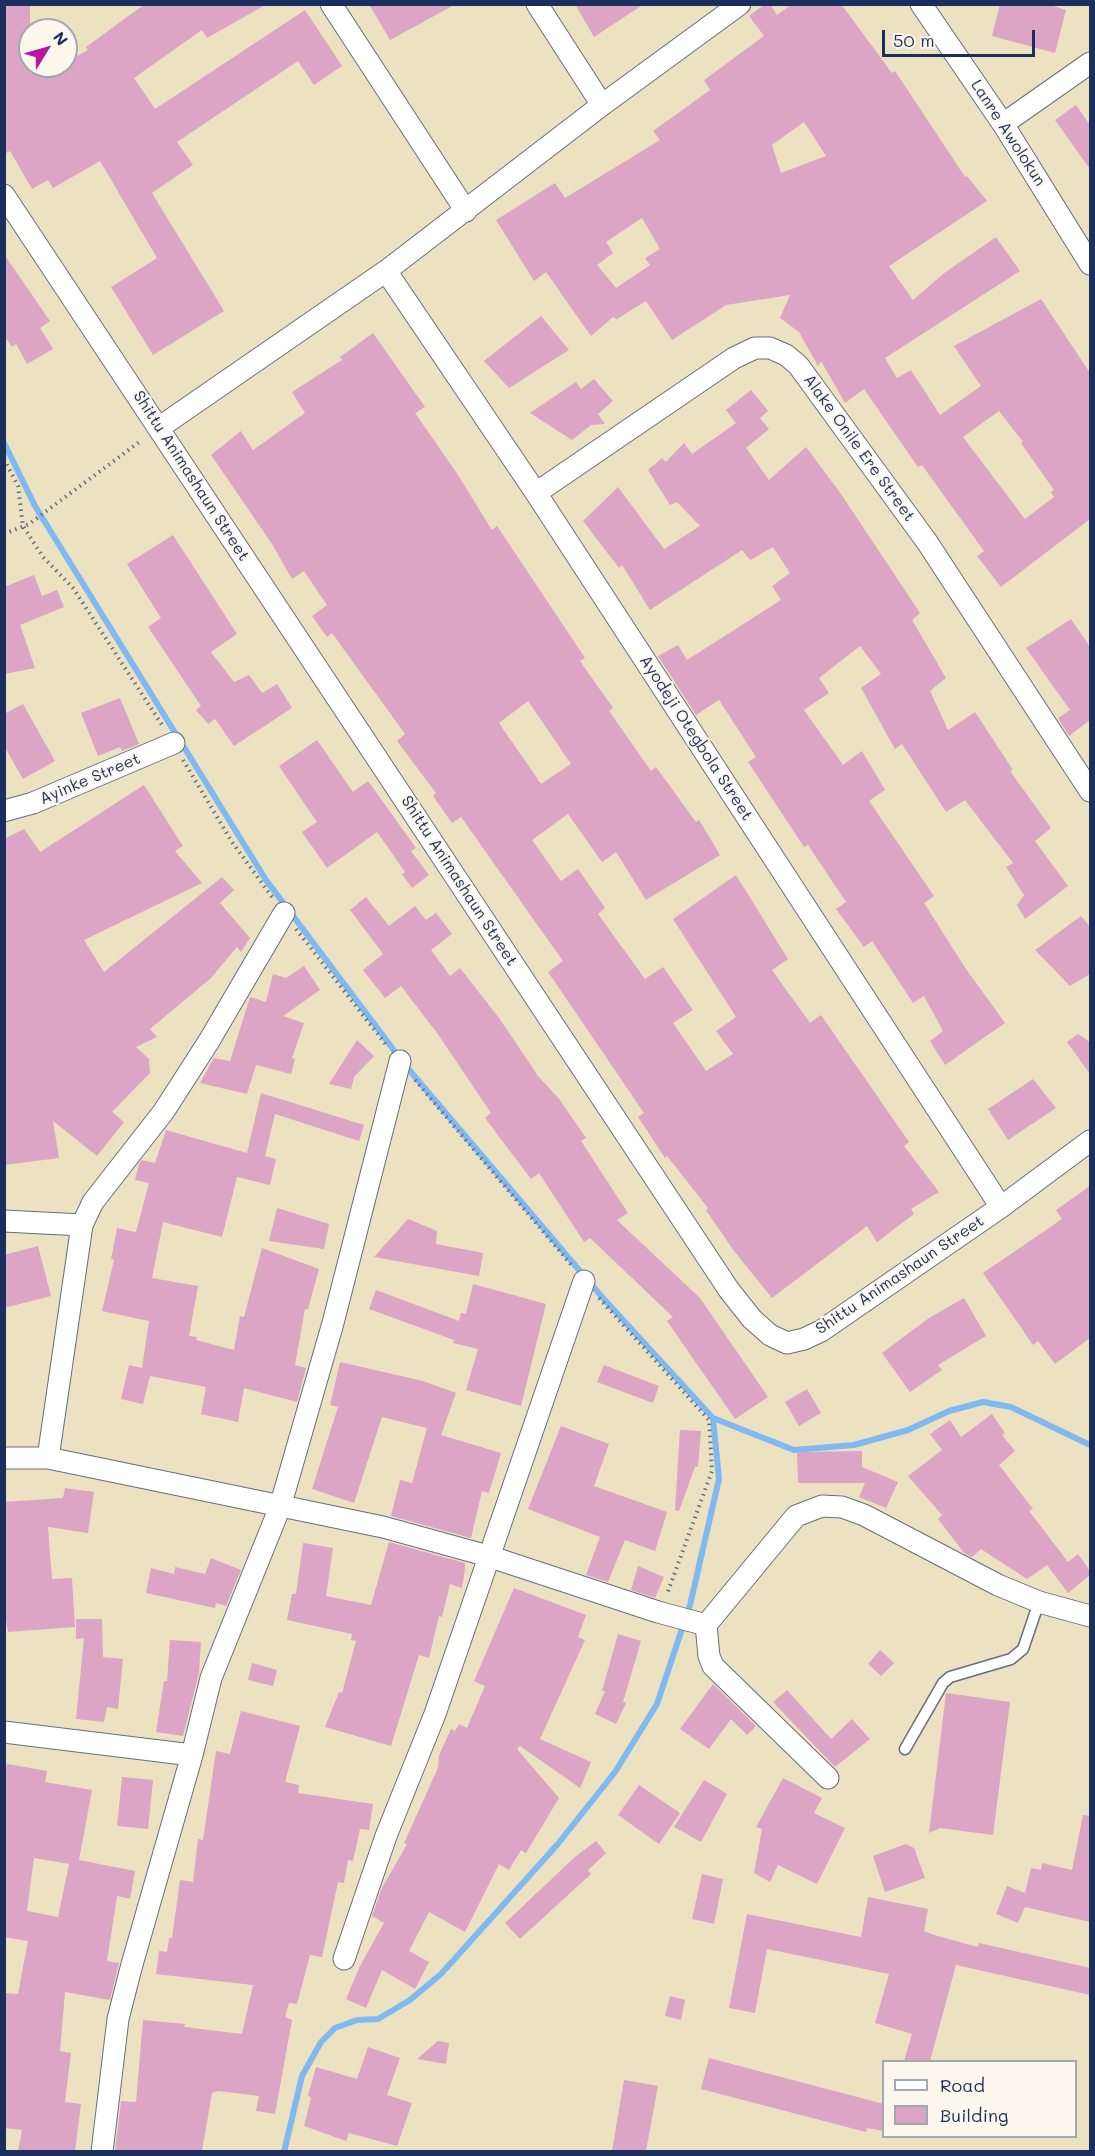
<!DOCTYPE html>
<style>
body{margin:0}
#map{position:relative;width:1095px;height:2156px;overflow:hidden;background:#ece2c1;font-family:Mali,sans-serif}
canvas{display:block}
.frame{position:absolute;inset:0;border:6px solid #1b2f5e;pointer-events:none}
.legend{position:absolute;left:882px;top:2060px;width:195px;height:78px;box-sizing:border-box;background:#fbf7ec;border:2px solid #a1a7b3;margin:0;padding:8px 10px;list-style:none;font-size:18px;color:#1b2f5e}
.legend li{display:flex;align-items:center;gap:12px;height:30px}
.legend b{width:30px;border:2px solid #a1a7b3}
.north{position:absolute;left:18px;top:18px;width:60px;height:60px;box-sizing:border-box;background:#fbf7ec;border:2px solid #a1a7b3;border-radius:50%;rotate:53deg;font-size:16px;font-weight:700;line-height:24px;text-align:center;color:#1b2f5e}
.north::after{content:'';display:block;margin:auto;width:21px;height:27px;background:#b5179e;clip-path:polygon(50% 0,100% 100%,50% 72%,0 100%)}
.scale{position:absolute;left:882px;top:30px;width:153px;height:27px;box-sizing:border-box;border:3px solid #1b2f5e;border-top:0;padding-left:8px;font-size:18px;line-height:21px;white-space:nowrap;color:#1b2f5e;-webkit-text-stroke:4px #fbf7ec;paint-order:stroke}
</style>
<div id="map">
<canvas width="1095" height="2156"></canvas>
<div class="frame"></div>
<ul class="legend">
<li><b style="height:8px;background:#fff"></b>Road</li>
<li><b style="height:16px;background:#dca4c5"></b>Building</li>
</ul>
<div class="north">N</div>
<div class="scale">50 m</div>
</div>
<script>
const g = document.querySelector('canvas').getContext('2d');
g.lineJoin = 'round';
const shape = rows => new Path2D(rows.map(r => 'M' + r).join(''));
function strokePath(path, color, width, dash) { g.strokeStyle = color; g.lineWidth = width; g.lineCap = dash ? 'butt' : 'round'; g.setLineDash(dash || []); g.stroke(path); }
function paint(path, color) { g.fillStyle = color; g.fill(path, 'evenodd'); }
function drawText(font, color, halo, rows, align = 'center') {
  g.font = font + ' Mali,sans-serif'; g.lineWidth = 4.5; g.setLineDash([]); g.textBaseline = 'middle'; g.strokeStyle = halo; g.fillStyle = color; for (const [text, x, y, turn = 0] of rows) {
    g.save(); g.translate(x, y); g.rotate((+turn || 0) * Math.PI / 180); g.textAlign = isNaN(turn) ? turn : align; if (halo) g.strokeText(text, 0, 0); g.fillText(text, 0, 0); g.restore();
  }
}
const stream = shape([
 [4,443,35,506,266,880,399,1057],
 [405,1065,602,1297,713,1418,794,1450,854,1445,908,1430,949,1411,983,1402,1011,1407,1090,1445],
 [284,2152,302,2076,321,2042,335,2028,357,2020,378,2019,410,2000,441,1974,557,1845,615,1772,657,1704,690,1605,719,1479,713,1418]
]);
const building = shape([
 [4,4,30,4,30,66,66,66,66,62,88,50,86,47,145,4,267,4,207,38,202,30,134,78,155,109,305,10,342,66,314,85,298,61,177,142,193,165,152,193,224,311,153,355,111,287,157,258,100,161,53,188,48,180,32,189,10,151,4,154],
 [369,4,456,4,390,40],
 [575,4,644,4,594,37],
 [765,4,770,4,777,15,792,4,841,4,892,73,895,71,965,177,967,176,987,201,889,266,913,300,943,274,996,237,1020,271,885,358,897,378,911,370,940,415,981,386,954,346,1041,299,1090,373,1090,519,1001,587,977,556,984,551,922,465,918,467,864,389,845,403,821,361,818,366,799,332,780,318,790,295,726,305,672,340,646,301,617,319,613,317,591,336,546,272,534,281,496,220,555,183,565,198,660,140,653,131,710,90,704,80,764,36,749,16],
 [804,122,826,156,781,173,772,145],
 [642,218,660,249,645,258,650,265,616,288,597,265,613,253,606,242],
 [999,411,1023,442,1021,443,1054,490,1051,492,1054,497,1025,519,963,437],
 [1000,4,1047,4,1066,10,1055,53,992,36],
 [1076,105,1090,125,1090,169,1055,120],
 [4,254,50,321,40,328,53,349,27,364,16,344,12,347,4,336],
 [541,316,569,350,509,388,484,361],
 [373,333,425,407,415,413,456,472,492,530,497,526,585,658,580,661,613,708,609,711,651,771,656,767,696,822,699,820,720,855,646,900,616,852,602,862,568,814,532,840,561,881,578,869,605,908,598,914,645,979,663,967,693,1010,673,1023,706,1071,733,1054,716,1031,736,1017,673,919,736,875,788,959,772,970,810,1023,821,1015,909,1142,904,1146,939,1192,911,1209,914,1214,877,1242,867,1226,772,1298,734,1251,706,1210,708,1208,667,1156,665,1158,638,1117,644,1113,548,972,563,961,461,817,452,823,433,796,436,793,397,741,405,734,332,633,327,637,312,616,327,605,304,571,292,579,272,544,211,455,241,431,253,450,305,413,292,392,342,360,340,357],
 [528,701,571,764,541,784,499,723],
 [594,379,613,401,598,414,605,424,591,425,572,440,530,413,576,382,581,389],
 [751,390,768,411,760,418,769,429,746,448,769,480,806,447,841,494,920,613,912,620,946,678,930,691,948,730,975,712,1013,770,1010,771,1051,828,1035,841,1068,886,1025,919,1017,905,1024,895,1006,867,1013,863,965,800,946,812,902,744,895,749,861,688,881,674,860,646,819,678,829,693,804,710,843,765,862,751,885,790,869,801,934,896,924,903,966,969,1005,1023,945,1065,930,1041,943,1031,924,996,913,1003,872,941,864,947,836,909,846,902,808,845,804,847,748,762,756,757,719,700,696,715,658,656,678,645,687,660,781,600,772,586,790,573,773,547,750,560,742,550,650,610,622,565,619,568,583,521,618,487,664,549,700,526,677,502,670,505,648,470,662,458,666,462,684,443,692,454,736,423,726,410],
 [173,535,237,634,211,652,234,682,249,675,262,693,277,684,292,708,234,746,215,719,208,724,196,710,201,706,148,627,161,618,127,564],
 [34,575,42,596,57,590,64,607,20,625,35,668,4,674,4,587],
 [1071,619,1090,647,1090,720,1069,736,1058,718,1070,710,1026,648],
 [120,698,139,744,122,751,120,747,98,756,81,713],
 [23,704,55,761,23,779,4,746,4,714],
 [317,740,353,792,368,781,416,848,411,851,429,875,412,888,402,874,405,872,377,832,327,868,302,832,317,822,279,766],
 [144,785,183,846,175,851,202,883,84,940,104,972,222,877,234,890,220,903,250,938,241,952,237,947,211,978,150,1029,157,1037,136,1047,149,1059,150,1073,112,1112,124,1122,97,1156,53,1121,59,1158,4,1165,4,839,24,829,40,852],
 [366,897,389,926,415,906,426,920,436,913,452,934,431,950,450,976,460,968,499,1018,538,1076,560,1100,586,1138,581,1141,628,1213,617,1220,700,1298,768,1397,735,1419,667,1321,673,1317,590,1238,584,1242,539,1173,531,1179,485,1118,491,1113,437,1033,401,986,385,998,363,970,383,954,350,910],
 [1081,916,1090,927,1090,974,1070,986,1035,950],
 [304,966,320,990,283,1016,304,1023,292,1058,295,1059,291,1074,256,1065,247,1094,200,1083,214,1058,230,1061,250,997,266,1002,273,974,286,978],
 [1078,1034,1090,1042,1090,1074,1067,1042],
 [357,1040,374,1056,354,1077,351,1089,329,1084],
 [1033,1079,1056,1108,1008,1140,988,1109],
 [261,1093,364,1125,359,1141,275,1114,265,1156,276,1159,270,1185,237,1177,222,1237,163,1222,152,1278,198,1286,189,1336,197,1337,196,1340,234,1350,240,1316,244,1317,262,1248,319,1269,308,1309,305,1309,295,1365,306,1368,297,1402,244,1388,238,1422,201,1414,206,1387,150,1376,143,1404,121,1399,129,1365,142,1368,149,1321,102,1311,114,1260,111,1259,117,1228,136,1232,149,1183,135,1180,139,1164,142,1160,155,1163,166,1130,247,1153],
 [1090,1186,1090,1338,1055,1364,1038,1341,1033,1345,983,1273,1062,1219,1056,1210],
 [277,1208,329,1224,324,1249,269,1241],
 [408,1219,437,1231,436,1244,483,1253,479,1276,374,1257],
 [38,1246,51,1296,4,1308,4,1255],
 [473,1284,546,1304,521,1406,466,1390,478,1349,453,1343,454,1340,369,1309,376,1290,459,1321,461,1313,466,1314],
 [964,1298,986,1336,938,1365,942,1370,910,1392,882,1353,929,1318],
 [340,1362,423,1381,456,1393,441,1435,501,1453,489,1493,482,1491,471,1538,391,1516,400,1480,412,1483,427,1428,382,1417,354,1503,312,1489,338,1407,330,1405],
 [604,1365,659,1386,653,1403,597,1382],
 [807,1389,821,1413,799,1426,785,1402],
 [992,1414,1005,1433,1002,1435,1015,1451,999,1465,1033,1509,1029,1511,1068,1562,1078,1554,1090,1571,1090,1575,1068,1593,1047,1565,1027,1579,981,1549,972,1557,965,1554,938,1519,942,1515,908,1476,942,1450,930,1434,950,1420,961,1437],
 [561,1426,609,1444,594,1486,667,1512,655,1551,625,1540,608,1582,586,1575,600,1537,528,1509],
 [680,1430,701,1431,698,1467,695,1467,679,1511,675,1510],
 [862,1451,862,1467,898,1482,886,1508,859,1497,865,1483,798,1483,797,1452],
 [65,1488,94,1492,88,1533,48,1527,52,1579,72,1578,75,1627,8,1632,4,1609,4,1502,63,1498],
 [389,1542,465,1563,465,1569,462,1588,450,1584,442,1617,439,1616,429,1658,419,1655,391,1746,325,1727,339,1692,342,1693,356,1641,351,1640,352,1634,287,1620,292,1594,296,1594,303,1543,333,1548,326,1596,371,1605],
 [211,1558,241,1570,226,1606,216,1603,215,1608,146,1593,151,1568,174,1574,175,1567,205,1574],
 [638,1566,664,1577,655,1598,631,1590],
 [514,1588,586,1615,578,1637,585,1640,540,1739,591,1762,580,1788,520,1746,517,1749,559,1798,526,1853,521,1850,509,1870,499,1864,465,1932,429,1912,409,1951,429,1962,415,1989,382,1970,366,2008,346,1999,360,1966,384,1923,372,1916,382,1888,407,1844,404,1843,438,1768,439,1755,451,1729,455,1731,459,1724,467,1728,485,1686,474,1681],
 [76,1619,102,1619,103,1657,123,1659,118,1709,107,1707,104,1722,76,1719,84,1638,76,1639],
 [618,1634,641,1641,623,1702,626,1703,616,1724,595,1714,605,1691,602,1691],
 [170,1640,201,1642,199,1673,183,1736,156,1732,164,1681,167,1681],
 [880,1650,894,1663,881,1676,868,1664],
 [252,1663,277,1670,273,1686,248,1680],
 [713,1684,756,1726,747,1735,731,1719,709,1749,680,1729],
 [787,1690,831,1739,852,1719,870,1739,835,1767,773,1702],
 [946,1693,1010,1702,993,1835,940,1828,929,1833],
 [241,1711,300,1726,285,1782,299,1785,298,1793,373,1804,369,1830,360,1829,353,1861,348,1860,344,1883,338,1882,322,1957,310,1955,297,2004,289,2003,285,2017,292,2020,275,2114,256,2111,259,2096,218,2091,212,2093,202,2151,115,2151,121,2101,136,2102,143,2020,185,2024,184,2027,242,2034,253,1985,156,1974,159,1951,167,1952,169,1938,172,1938,180,1880,193,1882,198,1839,203,1840,216,1751,230,1754],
 [7,1764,47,1771,45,1782,92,1790,79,1860,135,1871,130,1899,117,1896,107,1961,119,1963,110,2000,65,1992,60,2051,71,2053,65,2102,81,2104,75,2151,18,2151,22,2130,4,2128,6,1993,18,1994,28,1941,4,1937,4,1780],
 [34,1858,69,1864,58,1917,27,1911],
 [122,1777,153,1780,148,1829,117,1826],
 [783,1778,822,1798,814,1813,845,1828,817,1884,778,1865,770,1882,754,1873,762,1829,756,1827],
 [704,1780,727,1794,701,1842,674,1827],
 [639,1785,680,1813,659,1844,618,1815],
 [1083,1815,1090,1816,1090,1922,1025,1907,1018,1923,996,1914,1007,1886,1025,1893,1031,1868,1041,1870,1042,1863,1072,1870],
 [596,1841,606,1853,588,1870,591,1874,520,1939,505,1923,576,1856],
 [906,1844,914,1848,925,1878,885,1892,873,1856],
 [702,1874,723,1879,714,1924,692,1919],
 [868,1897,928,1909,924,1931,934,1935,978,1947,979,1943,1090,1968,1090,1995,956,1965,930,2061,904,2061,912,2034,875,2023,889,1974,767,1949,755,2013,729,2008,747,1914,861,1937],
 [670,1996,685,2000,681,2020,665,2016],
 [438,2041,449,2043,446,2064,417,2059],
 [368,2047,400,2058,387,2095,412,2103,397,2146,349,2133,346,2141,304,2126,311,2098,308,2095,316,2067,357,2079],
 [709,2058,884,2104,884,2131,867,2128,866,2132,701,2089],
 [624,2080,658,2086,646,2151,612,2151]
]);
const path = shape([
 [4,459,18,486,23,526,43,557,73,588,164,728],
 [4,534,29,524,142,440],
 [183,760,232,842,272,897],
 [296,929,387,1046],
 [415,1080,573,1267],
 [599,1298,709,1420,712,1471,667,1594]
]);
const lane = shape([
 [905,1749,943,1683,950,1677,1011,1659,1023,1649,1039,1602]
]);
const street = shape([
 [331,4,466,211],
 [537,4,602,105],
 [921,4,1003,124,1090,264],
 [1003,124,1090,63],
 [4,195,729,1290,752,1319,770,1335,787,1343,804,1339,821,1331,1001,1207,1090,1141],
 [386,271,536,493,1001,1207],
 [160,427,386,271,602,105,740,4],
 [536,493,734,358,755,348,770,348,786,355,798,365,927,542,1090,791],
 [4,811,33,803,174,743],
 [4,1221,82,1225],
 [4,1458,48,1458,383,1527,488,1556,658,1612,706,1625,796,1516,822,1506,842,1507,864,1515,998,1585,1039,1602,1090,1616],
 [48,1458,82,1225,93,1202,164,1111,209,1041,284,913],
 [706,1625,709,1656,713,1666,828,1778],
 [4,1732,192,1755],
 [344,1959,386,1836,435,1714,584,1281],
 [102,2152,118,2019,131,1968,192,1755,211,1678,280,1507,333,1323,400,1061]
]);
const streetNames = [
 ["Lanre Awolokun",1008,133,57],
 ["Alake Onile Ere Street",859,448,54],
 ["Shittu Animashaun Street",191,476,57],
 ["Ayodeji Otegbola Street",696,738,57],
 ["Ayinke Street",90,779,-23],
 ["Shittu Animashaun Street",459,881,57],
 ["Shittu Animashaun Street",900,1275,-34]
];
strokePath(stream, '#80b9f1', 6);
paint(building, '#dca4c5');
strokePath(lane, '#646e81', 13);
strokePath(street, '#646e81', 23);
strokePath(path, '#646e81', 4, [1.5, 4.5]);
strokePath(lane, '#fff', 10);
strokePath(street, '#fff', 21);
drawText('16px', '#1b2f5e', '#fbf7ec', streetNames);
</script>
